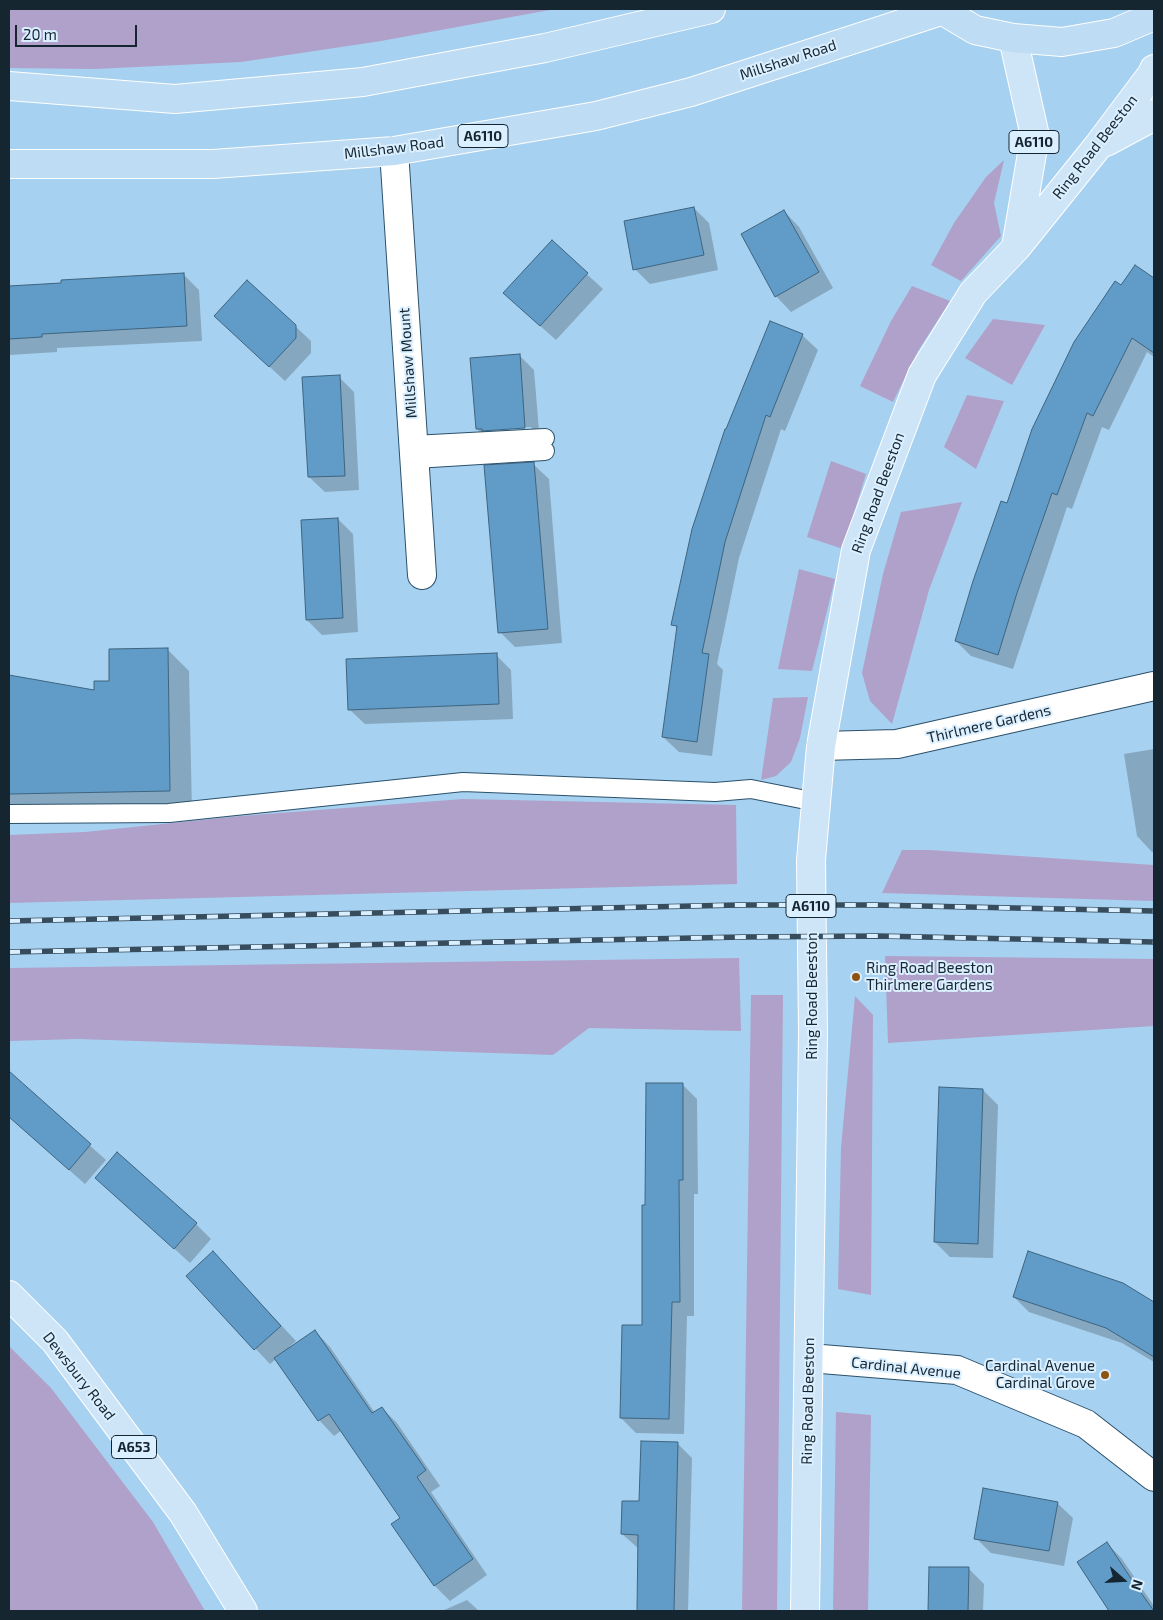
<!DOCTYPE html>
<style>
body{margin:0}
#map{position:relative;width:1163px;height:1620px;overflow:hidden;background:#a7d1f0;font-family:"Exo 2",sans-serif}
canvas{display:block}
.frame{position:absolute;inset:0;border:10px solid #162631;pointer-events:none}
.north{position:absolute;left:1098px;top:1555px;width:50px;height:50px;-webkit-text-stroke:4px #daefff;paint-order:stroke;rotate:109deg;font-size:14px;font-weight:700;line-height:20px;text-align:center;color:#162631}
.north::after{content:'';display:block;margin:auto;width:18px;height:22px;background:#162631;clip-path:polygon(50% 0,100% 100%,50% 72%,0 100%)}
.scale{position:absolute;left:15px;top:25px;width:122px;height:22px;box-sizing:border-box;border:2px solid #162631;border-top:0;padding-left:6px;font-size:15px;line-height:18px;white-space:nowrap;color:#162631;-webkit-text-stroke:4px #daefff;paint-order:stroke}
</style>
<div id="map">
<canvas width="1163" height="1620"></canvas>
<div class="frame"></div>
<div class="north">N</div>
<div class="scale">20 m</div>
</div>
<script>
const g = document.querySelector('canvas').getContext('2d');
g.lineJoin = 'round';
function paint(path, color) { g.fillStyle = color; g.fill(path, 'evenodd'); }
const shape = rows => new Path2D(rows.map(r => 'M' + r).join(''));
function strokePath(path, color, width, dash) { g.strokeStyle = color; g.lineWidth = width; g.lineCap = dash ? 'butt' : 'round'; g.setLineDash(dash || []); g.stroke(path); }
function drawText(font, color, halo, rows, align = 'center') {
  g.font = font + ' "Exo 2",sans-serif'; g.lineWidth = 4; g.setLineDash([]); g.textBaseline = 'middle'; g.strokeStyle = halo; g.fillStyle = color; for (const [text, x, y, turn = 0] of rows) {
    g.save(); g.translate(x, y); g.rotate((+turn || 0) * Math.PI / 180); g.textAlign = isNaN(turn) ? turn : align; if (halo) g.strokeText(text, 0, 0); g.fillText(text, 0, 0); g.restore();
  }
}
const green = shape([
 [9,9,555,9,381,41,241,62,95,69,9,68],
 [1004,160,994,203,1001,236,961,281,931,265,954,223,986,177],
 [912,286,950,301,918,351,893,402,860,386,891,321],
 [993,319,1045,325,1012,385,965,358],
 [967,395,1004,401,976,469,944,447],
 [831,461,866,474,843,549,807,537],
 [962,502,929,590,892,724,870,701,862,673,883,574,901,512],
 [799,569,835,579,812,671,778,669],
 [808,697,800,738,791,762,776,776,761,780,773,698],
 [463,799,736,805,737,884,9,903,9,835,85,832,240,816],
 [902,850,930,850,1154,865,1154,901,882,893],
 [885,956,1154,959,1154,1026,888,1043],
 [739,958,741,1031,589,1028,553,1055,78,1039,9,1041,9,968],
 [751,995,783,995,777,1611,742,1611],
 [855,996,873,1015,871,1295,838,1289,841,1148],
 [9,1346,51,1388,153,1522,205,1611,9,1611],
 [836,1412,871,1415,868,1611,833,1611]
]);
const shadow = shape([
 [694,208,709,223,718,270,650,284,635,269],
 [784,211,799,227,833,288,791,312,776,296,742,235],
 [552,242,603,289,556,340,520,308],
 [1135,266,1154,279,1154,357,1147,352,1109,430,1102,427,1072,509,1067,507,1013,669,971,656,956,641,1007,505,1121,287],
 [184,275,199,290,202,341,57,348,57,352,9,355,9,287],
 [295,326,311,341,311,353,285,381,231,331],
 [802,335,818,350,785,431,781,429,739,558,717,664,723,670,712,756,679,752,663,737,678,629,673,624,693,529],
 [519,355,534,370,540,443,492,444,477,429],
 [531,427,532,429,489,432,489,429],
 [339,377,354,392,359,490,325,492,309,477],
 [533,464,549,479,562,643,515,647,500,632],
 [338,519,353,534,358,632,322,635,307,620],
 [167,649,189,671,192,812,9,816,9,676,95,691],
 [496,655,511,670,513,719,365,724,349,709],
 [1154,749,1154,851,1152,852,1137,836,1124,754],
 [12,1076,106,1160,85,1184,9,1117,9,1080],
 [682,1084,697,1099,698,1194,694,1194,694,1316,687,1316,684,1434,636,1433,621,1418,644,1326,647,1206],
 [983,1090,998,1105,993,1258,950,1257,935,1242],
 [97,1178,196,1224,211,1239,190,1263],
 [228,1268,296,1341,289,1347,290,1348,315,1331,330,1347,375,1413,382,1408,397,1423,440,1486,431,1492,487,1575,450,1601,435,1586,393,1524,401,1518,342,1430,334,1436,319,1420,276,1359,270,1364,187,1276],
 [1122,1284,1154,1303,1154,1362,1122,1343,1029,1312,1014,1297],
 [677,1443,692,1458,688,1611,638,1611,639,1549,622,1534],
 [1057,1503,1073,1518,1064,1566,991,1553,976,1538],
 [1107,1543,1122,1559,1154,1606,1154,1611,1110,1611,1078,1563],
 [930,1568,969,1569,984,1584,983,1611,930,1611],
 [467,1600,479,1611,442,1611]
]);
const building = shape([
 [694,207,704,255,633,270,624,221,694,207],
 [784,210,819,272,775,297,741,234,784,210],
 [552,240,588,273,540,326,503,293,552,240],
 [1135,265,1154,278,1154,353,1132,338,1093,416,1087,413,1057,495,1052,493,1017,593,998,655,955,641,973,581,1001,501,1007,503,1032,429,1074,342,1115,281,1121,285,1135,265],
 [184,273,187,326,42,334,42,337,9,339,9,286,61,283,61,280,184,273],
 [247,280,296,325,296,338,269,367,214,316,247,280],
 [770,321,803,334,770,417,766,415,725,542,702,653,709,654,697,742,662,737,677,626,671,625,692,529,725,429,726,429,770,321],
 [520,354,525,428,482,431,482,429,476,429,470,358,520,354],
 [340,375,345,476,308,477,302,377,340,375],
 [534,462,548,629,498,633,484,465,534,462],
 [338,518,343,618,306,620,301,520,338,518],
 [168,648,170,791,9,794,9,675,94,690,94,681,109,681,109,649,168,648],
 [497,653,499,704,348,710,346,659,497,653],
 [9,1071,91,1144,69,1170,9,1117,9,1071],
 [646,1083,683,1083,683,1180,679,1180,680,1302,672,1302,669,1419,620,1418,622,1325,642,1325,642,1205,645,1205,646,1083],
 [939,1087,983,1089,978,1244,934,1242,939,1087],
 [117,1152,197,1223,174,1249,95,1178,117,1152],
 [213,1251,281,1326,254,1350,186,1276,213,1251],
 [1028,1251,1123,1283,1154,1302,1154,1357,1106,1328,1013,1297,1028,1251],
 [315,1330,372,1413,382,1407,426,1470,417,1477,473,1559,434,1586,391,1524,400,1518,329,1414,318,1421,274,1358,315,1330],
 [641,1441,678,1442,674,1611,637,1611,638,1535,621,1534,622,1501,639,1501,641,1441],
 [983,1488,1058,1502,1049,1551,974,1539,983,1488],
 [1107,1542,1134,1583,1154,1611,1109,1611,1077,1562,1107,1542],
 [929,1567,969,1567,968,1611,928,1611,929,1567]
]);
const service = shape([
 [413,445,545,438],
 [415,459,545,451],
 [9,814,169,813,463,782,715,792,751,789,816,802]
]);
const minor = shape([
 [394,151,422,575],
 [821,746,897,744,1154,686],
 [809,1358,957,1370,1086,1424,1154,1477]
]);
const primary = shape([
 [1013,38,1035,136,1016,247],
 [1106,142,1147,120,1154,114],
 [9,1295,55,1341,183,1513,243,1611],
 [805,1611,813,1032,811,860,821,746,856,550,922,375,973,293,1016,248,1098,146,1152,74,1154,69]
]);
const trunk = shape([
 [940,9,975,30,1013,38,1062,42,1114,33,1154,16],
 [9,86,175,99,363,82,545,48,711,9],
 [9,164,213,164,394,151,596,116,691,92,941,11]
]);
const rail = shape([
 [9,921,739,905,875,905,1154,911],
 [9,952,743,937,878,936,1154,942]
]);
const markers = [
 [856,977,5,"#8e5211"],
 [1105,1375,5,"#8e5211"]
];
const shields = [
 [483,136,50],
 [1034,142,50],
 [811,906,50],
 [134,1447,45]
];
const shieldNames = [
 ["A6110",483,136],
 ["A6110",1034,142],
 ["A6110",811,906],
 ["A653",134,1447]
];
const streetNames = [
 ["Millshaw Road",788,60,-18],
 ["Ring Road Beeston",1095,147,-52],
 ["Millshaw Road",394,148,-7],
 ["Millshaw Mount",408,363,-94],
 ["Ring Road Beeston",878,493,-70],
 ["Thirlmere Gardens",989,724,-13],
 ["Ring Road Beeston",812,996,-90],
 ["Cardinal Avenue",906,1368,6],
 ["Dewsbury Road",79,1376,52],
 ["Ring Road Beeston",808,1401,-89]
];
const poiNames = [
 ["Ring Road Beeston",866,968],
 ["Thirlmere Gardens",866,985],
 ["Cardinal Avenue",1095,1366,"right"],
 ["Cardinal Grove",1095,1383,"right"]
];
paint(green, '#b0a1ca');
paint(shadow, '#0003');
paint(building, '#609cc7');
strokePath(building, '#3e647f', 1);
strokePath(service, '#2b516b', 20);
strokePath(minor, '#2b516b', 30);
strokePath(primary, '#fff', 30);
strokePath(trunk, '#fff', 30);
strokePath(service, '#fff', 18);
strokePath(minor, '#fff', 28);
strokePath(primary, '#cee5f7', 28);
strokePath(trunk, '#bedcf4', 28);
strokePath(rail, '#374d5d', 5.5);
strokePath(rail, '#daefff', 4, [11]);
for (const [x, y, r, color] of markers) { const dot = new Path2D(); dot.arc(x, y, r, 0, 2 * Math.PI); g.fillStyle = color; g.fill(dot); strokePath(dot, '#daefff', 2); }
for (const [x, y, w] of shields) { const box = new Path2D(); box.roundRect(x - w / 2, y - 11.5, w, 23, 4); g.fillStyle = '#daefff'; g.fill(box); strokePath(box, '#162631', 1); }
drawText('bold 14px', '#162631', null, shieldNames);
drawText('15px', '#162631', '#daefff', streetNames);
drawText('15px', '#162631', '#daefff', poiNames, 'left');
</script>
